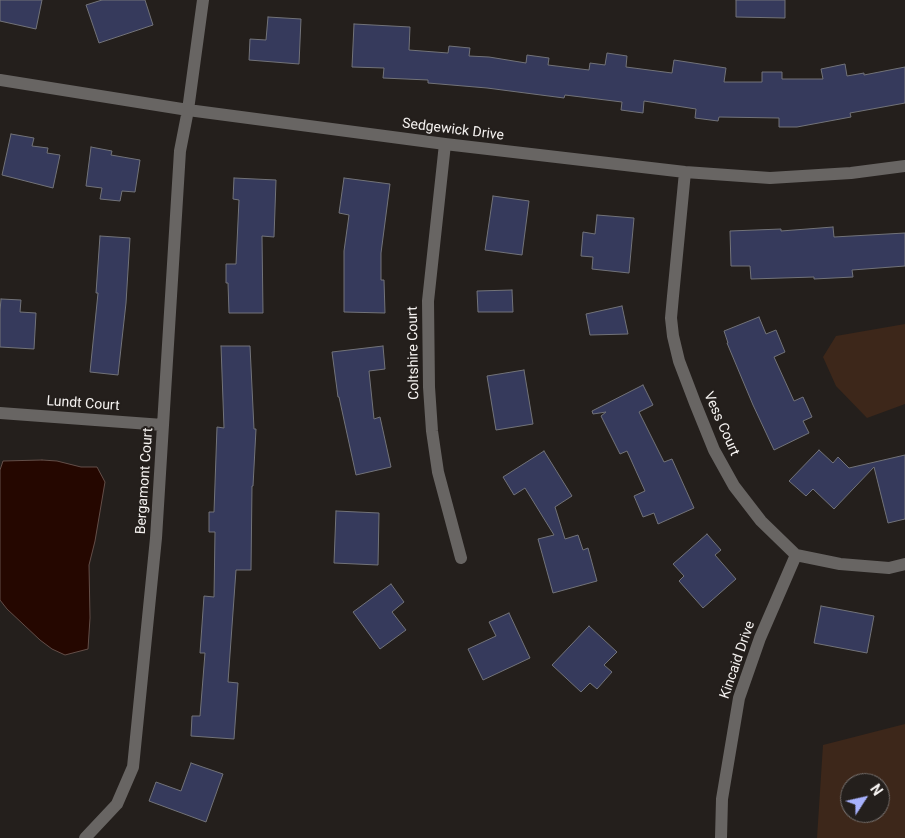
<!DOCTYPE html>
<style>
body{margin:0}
#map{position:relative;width:905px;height:838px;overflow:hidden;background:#241f1c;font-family:Roboto,sans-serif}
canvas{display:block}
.north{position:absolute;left:840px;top:773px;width:50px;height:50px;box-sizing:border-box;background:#241f1c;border:1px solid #787371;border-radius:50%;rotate:55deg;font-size:14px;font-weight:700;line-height:20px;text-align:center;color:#f5f2f0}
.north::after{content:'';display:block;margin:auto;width:18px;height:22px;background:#a7b1fc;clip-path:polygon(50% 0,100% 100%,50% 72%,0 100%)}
</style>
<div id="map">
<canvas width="905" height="838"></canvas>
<div class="north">N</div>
</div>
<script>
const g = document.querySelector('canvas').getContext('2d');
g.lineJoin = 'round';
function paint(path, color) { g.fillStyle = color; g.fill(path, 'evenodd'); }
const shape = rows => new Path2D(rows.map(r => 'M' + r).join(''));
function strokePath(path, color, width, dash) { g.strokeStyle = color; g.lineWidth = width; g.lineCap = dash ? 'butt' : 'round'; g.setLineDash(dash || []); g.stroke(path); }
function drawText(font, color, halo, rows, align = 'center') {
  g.font = font + ' Roboto,sans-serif'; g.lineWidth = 4; g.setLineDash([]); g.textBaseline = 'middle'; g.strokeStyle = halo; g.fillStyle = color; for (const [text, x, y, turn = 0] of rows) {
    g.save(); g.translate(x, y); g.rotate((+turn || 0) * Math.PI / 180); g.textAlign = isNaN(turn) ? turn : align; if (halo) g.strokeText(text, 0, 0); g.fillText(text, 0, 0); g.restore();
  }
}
const green = shape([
 [905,324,905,404,867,418,836,386,823,357,836,336],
 [905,724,905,838,817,838,823,745],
 [850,783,880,783,880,813,850,813]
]);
const water = shape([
 [42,460,57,461,81,467,97,467,105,482,95,541,89,565,90,618,88,649,65,655,52,649,40,640,7,609,0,600,0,470,3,461,42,460]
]);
const building = shape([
 [0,0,42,0,36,29,0,21,0,0],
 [102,0,145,0,153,25,99,43,86,5,102,0],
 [736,0,785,0,785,18,736,17,736,0],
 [268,17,301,19,299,64,249,60,250,39,266,40,268,17],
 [354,24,410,27,409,50,448,53,449,46,470,48,469,56,489,57,526,63,527,55,549,58,548,65,589,70,590,63,605,65,607,53,627,56,626,67,672,73,674,60,726,68,724,82,762,82,762,72,782,72,782,79,823,79,821,69,845,64,847,76,864,73,864,75,905,67,905,103,850,113,851,117,797,127,779,127,779,118,719,117,718,121,695,118,696,109,644,101,643,113,621,110,622,102,565,95,564,98,487,88,428,83,428,80,383,78,384,68,352,67,354,24],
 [11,134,34,138,32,146,48,148,47,153,60,155,53,188,2,175,11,134],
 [91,147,112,151,111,155,140,160,135,192,122,191,120,201,100,199,102,188,86,186,91,147],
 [234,178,276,180,274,237,262,236,263,313,229,313,228,283,226,283,226,264,236,264,239,200,233,199,234,178],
 [344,178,390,184,381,253,381,280,384,280,385,313,344,312,344,251,349,215,339,213,344,178],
 [493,196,529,201,522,255,485,250,493,196],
 [597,215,634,218,629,273,592,269,593,257,581,256,583,232,595,234,597,215],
 [833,227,834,237,905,233,905,266,852,270,853,277,814,279,814,277,751,279,750,266,731,266,730,231,781,229,781,231,833,227],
 [100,236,130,238,126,303,118,375,90,372,98,293,96,293,100,236],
 [512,290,513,312,478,312,477,291,512,290],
 [1,299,21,300,20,312,36,313,34,349,0,347,0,311,1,299],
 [622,306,628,334,590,335,586,314,622,306],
 [759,317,766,334,776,330,785,352,774,357,794,401,803,397,812,417,803,421,809,433,774,450,753,405,727,343,728,343,724,331,759,317],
 [221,346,250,346,254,429,256,429,253,486,252,486,251,570,236,570,228,682,238,683,234,739,191,736,192,716,200,716,205,653,200,653,204,596,214,597,215,532,209,532,209,512,214,512,217,427,224,428,221,346],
 [383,346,385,369,369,371,374,419,380,417,391,467,356,475,339,397,338,397,332,352,383,346],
 [524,370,533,424,496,430,487,376,524,370],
 [643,385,653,405,639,412,664,462,672,459,694,508,658,524,654,513,643,517,634,496,645,491,627,451,620,454,601,416,606,412,593,414,592,411,643,385],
 [819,450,833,463,838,457,849,468,905,455,905,519,888,523,874,467,834,509,813,489,806,496,789,481,819,450],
 [544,451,572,496,555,507,565,539,578,535,583,550,588,548,597,581,553,593,538,539,554,535,525,488,514,495,503,477,544,451],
 [336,511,379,513,378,565,334,563,336,511],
 [707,534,721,550,715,555,736,579,703,608,679,581,684,576,673,564,707,534],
 [391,584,404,602,392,612,406,630,380,649,353,612,391,584],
 [821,606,874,616,867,653,814,643,821,606],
 [509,613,530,658,483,680,468,649,496,636,489,622,509,613],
 [589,626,617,652,604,665,612,672,597,689,590,683,581,692,552,665,589,626],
 [191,763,223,774,206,822,149,801,156,782,181,791,191,763]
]);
const minor = shape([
 [0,80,188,110,445,144,685,172,770,178,851,173,905,166],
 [445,144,428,301,429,387,432,431,438,472,461,558],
 [685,172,673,296,671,318,673,336,679,361,695,403,714,450,734,486,761,521,796,555,840,564,889,568,905,564],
 [0,413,163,425],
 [85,838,117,804,133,767,156,538,180,151,188,110,203,0],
 [721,838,722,799,739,698,760,638,796,555]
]);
const streetNames = [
 ["Sedgewick Drive",453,130,7],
 ["Coltshire Court",414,353,-91],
 ["Lundt Court",83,404,4],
 ["Vess Court",721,424,66],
 ["Bergamont Court",145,481,-86],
 ["Kincaid Drive",738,660,-71]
];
paint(green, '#3d271a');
paint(water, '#250700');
strokePath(water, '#634e48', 1);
paint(building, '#363a5c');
strokePath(building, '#727379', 1);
strokePath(minor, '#686563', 12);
drawText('14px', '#f5f2f0', '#241f1c', streetNames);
</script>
